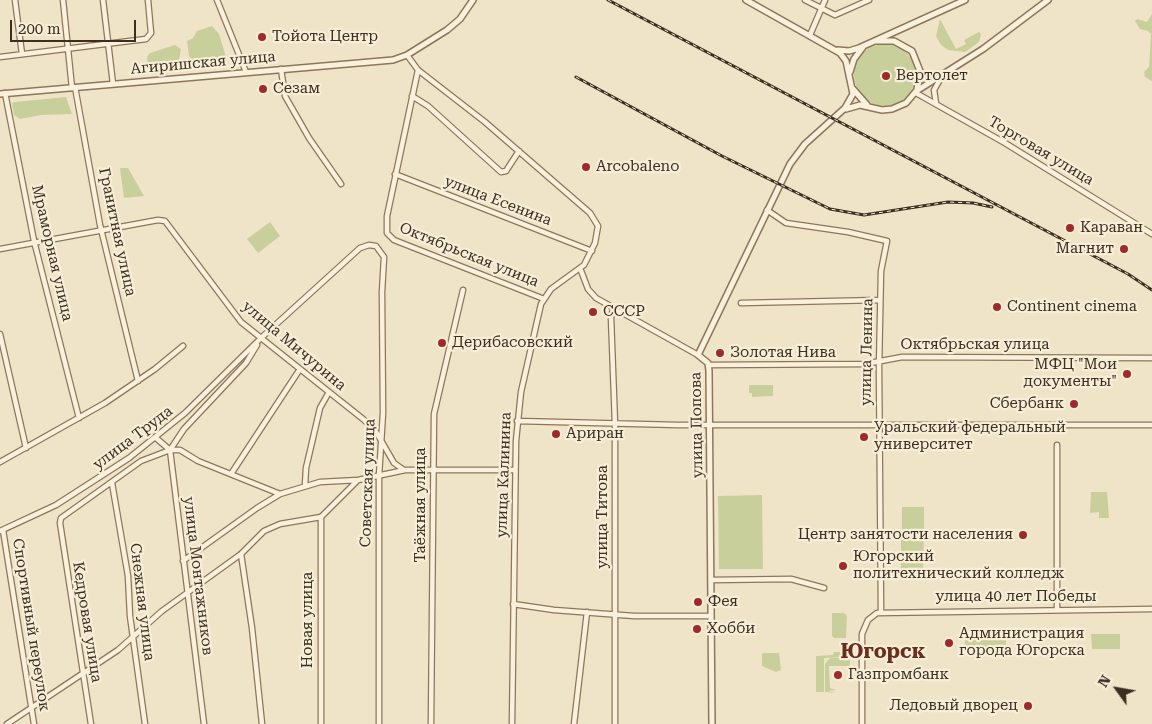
<!DOCTYPE html>
<meta charset="utf-8">
<style>
body{margin:0}
#map{position:relative;width:1152px;height:724px;overflow:hidden;background:#f0e4c8;font-family:"Roboto Serif",serif}
canvas{display:block}
.north{position:absolute;left:1092px;top:664px;width:50px;height:50px;-webkit-text-stroke:4px #f7eed8;paint-order:stroke;rotate:302deg;font-size:14px;font-weight:700;line-height:20px;text-align:center;color:#3d2e20}
.north::after{content:'';display:block;margin:auto;width:18px;height:22px;background:#3d2e20;clip-path:polygon(50% 0,100% 100%,50% 72%,0 100%)}
.scale{position:absolute;left:10px;top:20px;width:126px;height:22px;box-sizing:border-box;border:2px solid #3d2e20;border-top:0;padding-left:6px;font-size:15px;line-height:18px;white-space:nowrap;color:#3d2e20;-webkit-text-stroke:4px #f7eed8;paint-order:stroke}
</style>
<div id="map">
<canvas width="1152" height="724"></canvas>
<div class="north">N</div>
<div class="scale">200 m</div>
</div>
<script>
const g = document.querySelector('canvas').getContext('2d');
g.lineJoin = 'round';
function paint(path, color) { g.fillStyle = color; g.fill(path, 'evenodd'); }
const shape = rows => new Path2D(rows.map(r => 'M' + r).join(''));
function strokePath(path, color, width, dash) { g.strokeStyle = color; g.lineWidth = width; g.lineCap = dash ? 'butt' : 'round'; g.setLineDash(dash || []); g.stroke(path); }
function drawText(font, color, halo, rows, align = 'center') {
  g.font = font + ' "Roboto Serif",serif'; g.lineWidth = 4.5; g.setLineDash([]); g.textBaseline = 'middle'; g.strokeStyle = halo; g.fillStyle = color; for (const [text, x, y, turn = 0] of rows) {
    g.save(); g.translate(x, y); g.rotate((+turn || 0) * Math.PI / 180); g.textAlign = isNaN(turn) ? turn : align; if (halo) g.strokeText(text, 0, 0); g.fillText(text, 0, 0); g.restore();
  }
}
const green = shape([
 [1152,14,1152,81,1145,77,1144,72,1149,67,1151,34,1148,31,1140,29,1135,21,1137,19,1147,22],
 [940,19,956,49,966,44,964,40,979,32,981,34,979,42,965,52,948,50,941,45,936,36],
 [212,26,219,34,226,57,198,62,192,60,189,56,187,41,193,38,197,31],
 '854 75a31 31 0 1 1 62 0a31 31 0 1 1-62 0Z',
 [175,45,181,49,179,60,175,63,151,66,148,64,147,57,150,53],
 [66,97,72,114,41,115,20,119,14,115,12,103,15,102],
 [120,168,128,168,144,196,124,198],
 [270,222,280,236,258,253,247,239],
 [749,385,773,385,773,396,752,397,752,393,749,393],
 [1091,492,1107,492,1109,518,1099,518,1099,512,1090,513],
 [762,495,763,569,719,569,718,496],
 [902,507,924,507,924,529,902,529],
 [901,533,924,533,923,572,901,572],
 [832,613,844,613,847,616,846,638,834,638,832,636],
 [1091,634,1120,634,1120,649,1092,649],
 [965,637,1006,638,1006,648,965,648],
 [834,652,845,652,845,657,824,658,824,692,816,692,816,656,833,655],
 [764,653,779,653,781,670,776,672,762,666,762,654],
 [830,658,848,658,850,661,850,666,829,666,830,688,836,690,828,691,836,693,825,692,825,664]
]);
const minor = shape([
 [15,0,22,54],
 [63,0,72,88],
 [103,0,113,84],
 [217,0,246,72],
 [805,0,835,15,869,0],
 [810,35,825,0],
 [407,55,418,70,485,122,590,213,598,226,595,243,584,265,551,289,541,304,521,392,516,441,512,724],
 [0,57,146,39,151,33,148,0],
 [281,69,285,96,309,138,341,184],
 [418,70,387,216,387,233,394,240,544,299],
 [75,87,100,225,138,381],
 [5,93,34,241,79,418],
 [916,93,1005,143,1152,234],
 [412,96,428,106,501,172,506,171,519,151],
 [936,103,934,90,942,76],
 [395,174,592,251],
 [767,210,786,223,848,232,887,241,881,271,879,368,881,611],
 [0,249,158,220,165,221,241,322,363,419,375,430,394,463,404,470],
 [580,268,588,289,596,298,698,355],
 [741,303,880,300],
 [613,310,611,317,615,424,615,724],
 [0,334,26,448],
 [709,365,865,364,902,357,1152,358],
 [517,421,678,425,1152,425],
 [156,438,170,450,204,724],
 [1057,445,1057,610],
 [170,450,180,450,198,461,280,494],
 [0,462,105,403,155,369,183,346],
 [231,474,300,369],
 [112,483,128,576,130,616,145,724],
 [305,485,306,468,320,408,329,392],
 [321,517,321,724],
 [3,530,34,724],
 [0,531,56,505,129,458,185,413,261,338,360,248,369,245,376,246,384,257,382,292,383,413,379,476,379,724],
 [241,554,252,628,262,724],
 [183,561,257,508,280,494,320,482,358,480],
 [711,580,791,579,824,588],
 [513,604,554,610,634,616,711,616],
 [7,724,118,650,162,611,241,554,264,531,280,524,321,517,358,480,405,470,515,470],
 [91,724,60,523,61,518,141,461,170,450,184,429,246,363,257,345],
 [431,724,434,414,463,290],
 [574,724,587,612],
 [862,724,862,634,868,620,877,613,1152,609]
]);
const tertiary = shape([
 [838,50,849,51,859,48,965,0],
 [850,72,854,59,863,47],
 [853,89,867,105],
 [918,90,983,49,1048,0],
 [0,94,393,60,407,55,447,30,460,19,473,0],
 [846,109,860,105,882,110,892,109,906,103,917,90,920,71,912,51,894,41,875,41],
 [712,724,709,371,708,363,698,355,790,164,805,144,845,108,853,94,846,61,840,53,746,0]
]);
const rail = shape([
 [608,0,1128,274,1152,290],
 [576,77,722,156,830,209,864,215,948,202,973,203,992,207]
]);
const markers = [
 [262,37,5,"#9e2a2b"],
 [886,76,5,"#9e2a2b"],
 [263,89,5,"#9e2a2b"],
 [586,167,5,"#9e2a2b"],
 [1070,228,5,"#9e2a2b"],
 [1124,249,5,"#9e2a2b"],
 [997,307,5,"#9e2a2b"],
 [593,312,5,"#9e2a2b"],
 [442,343,5,"#9e2a2b"],
 [720,353,5,"#9e2a2b"],
 [1127,374,5,"#9e2a2b"],
 [1074,404,5,"#9e2a2b"],
 [556,434,5,"#9e2a2b"],
 [864,437,5,"#9e2a2b"],
 [1023,535,5,"#9e2a2b"],
 [843,566,5,"#9e2a2b"],
 [698,602,5,"#9e2a2b"],
 [697,629,5,"#9e2a2b"],
 [949,643,5,"#9e2a2b"],
 [838,675,5,"#9e2a2b"],
 [1028,706,5,"#9e2a2b"]
];
const poiNames = [
 ["Тойота Центр",272,37],
 ["Вертолет",896,76],
 ["Сезам",273,89],
 ["Arcobaleno",596,167],
 ["Караван",1080,228],
 ["Магнит",1114,249,"right"],
 ["Continent cinema",1007,307],
 ["СССР",603,312],
 ["Дерибасовский",452,343],
 ["Золотая Нива",730,353],
 ["МФЦ \"Мои",1117,365,"right"],
 ["документы\"",1117,382,"right"],
 ["Сбербанк",1064,404,"right"],
 ["Уральский федеральный",874,428],
 ["университет",874,445],
 ["Ариран",566,434],
 ["Центр занятости населения",1013,535,"right"],
 ["Югорский",853,557],
 ["политехнический колледж",853,574],
 ["Фея",708,602],
 ["Хобби",707,629],
 ["Администрация",959,634],
 ["города Югорска",959,651],
 ["Газпромбанк",848,675],
 ["Ледовый дворец",1018,706,"right"]
];
const streetNames = [
 ["Агиришская улица",203,63,-5],
 ["Торговая улица",1041,151,31],
 ["улица Есенина",498,201,21],
 ["Гранитная улица",117,232,78],
 ["Мраморная улица",52,253,77],
 ["Октябрьская улица",469,255,22],
 ["Октябрьская улица",975,345],
 ["улица Мичурина",294,346,40],
 ["улица Ленина",867,352,-89],
 ["улица Попова",697,425,-91],
 ["улица Труда",133,438,-37],
 ["улица Калинина",504,475,-88],
 ["Советская улица",368,483,-88],
 ["Таёжная улица",421,505,-90],
 ["улица Титова",603,517,-90],
 ["улица Монтажников",198,576,83],
 ["улица 40 лет Победы",1016,597],
 ["Снежная улица",142,602,83],
 ["Новая улица",308,620,-90],
 ["Кедровая улица",87,622,81],
 ["Спортивный переулок",31,625,81]
];
const districtNames = [
 ["Югорск",883,652]
];
paint(green, '#c9cf9b');
strokePath(minor, '#8d765c', 7);
strokePath(tertiary, '#8d765c', 8);
strokePath(minor, '#faf1dc', 4.5);
strokePath(tertiary, '#faf1dc', 5);
strokePath(rail, '#3d2e20', 3);
strokePath(rail, '#f7eed8', 1, [4]);
for (const [x, y, r, color] of markers) { const dot = new Path2D(); dot.arc(x, y, r, 0, 2 * Math.PI); g.fillStyle = color; g.fill(dot); strokePath(dot, '#f7eed8', 2); }
drawText('15px', '#3d2e20', '#f7eed8', poiNames, 'left');
drawText('15px', '#3d2e20', '#f7eed8', streetNames);
drawText('bold 20px', '#6b2e1e', '#f7eed8', districtNames);
</script>
